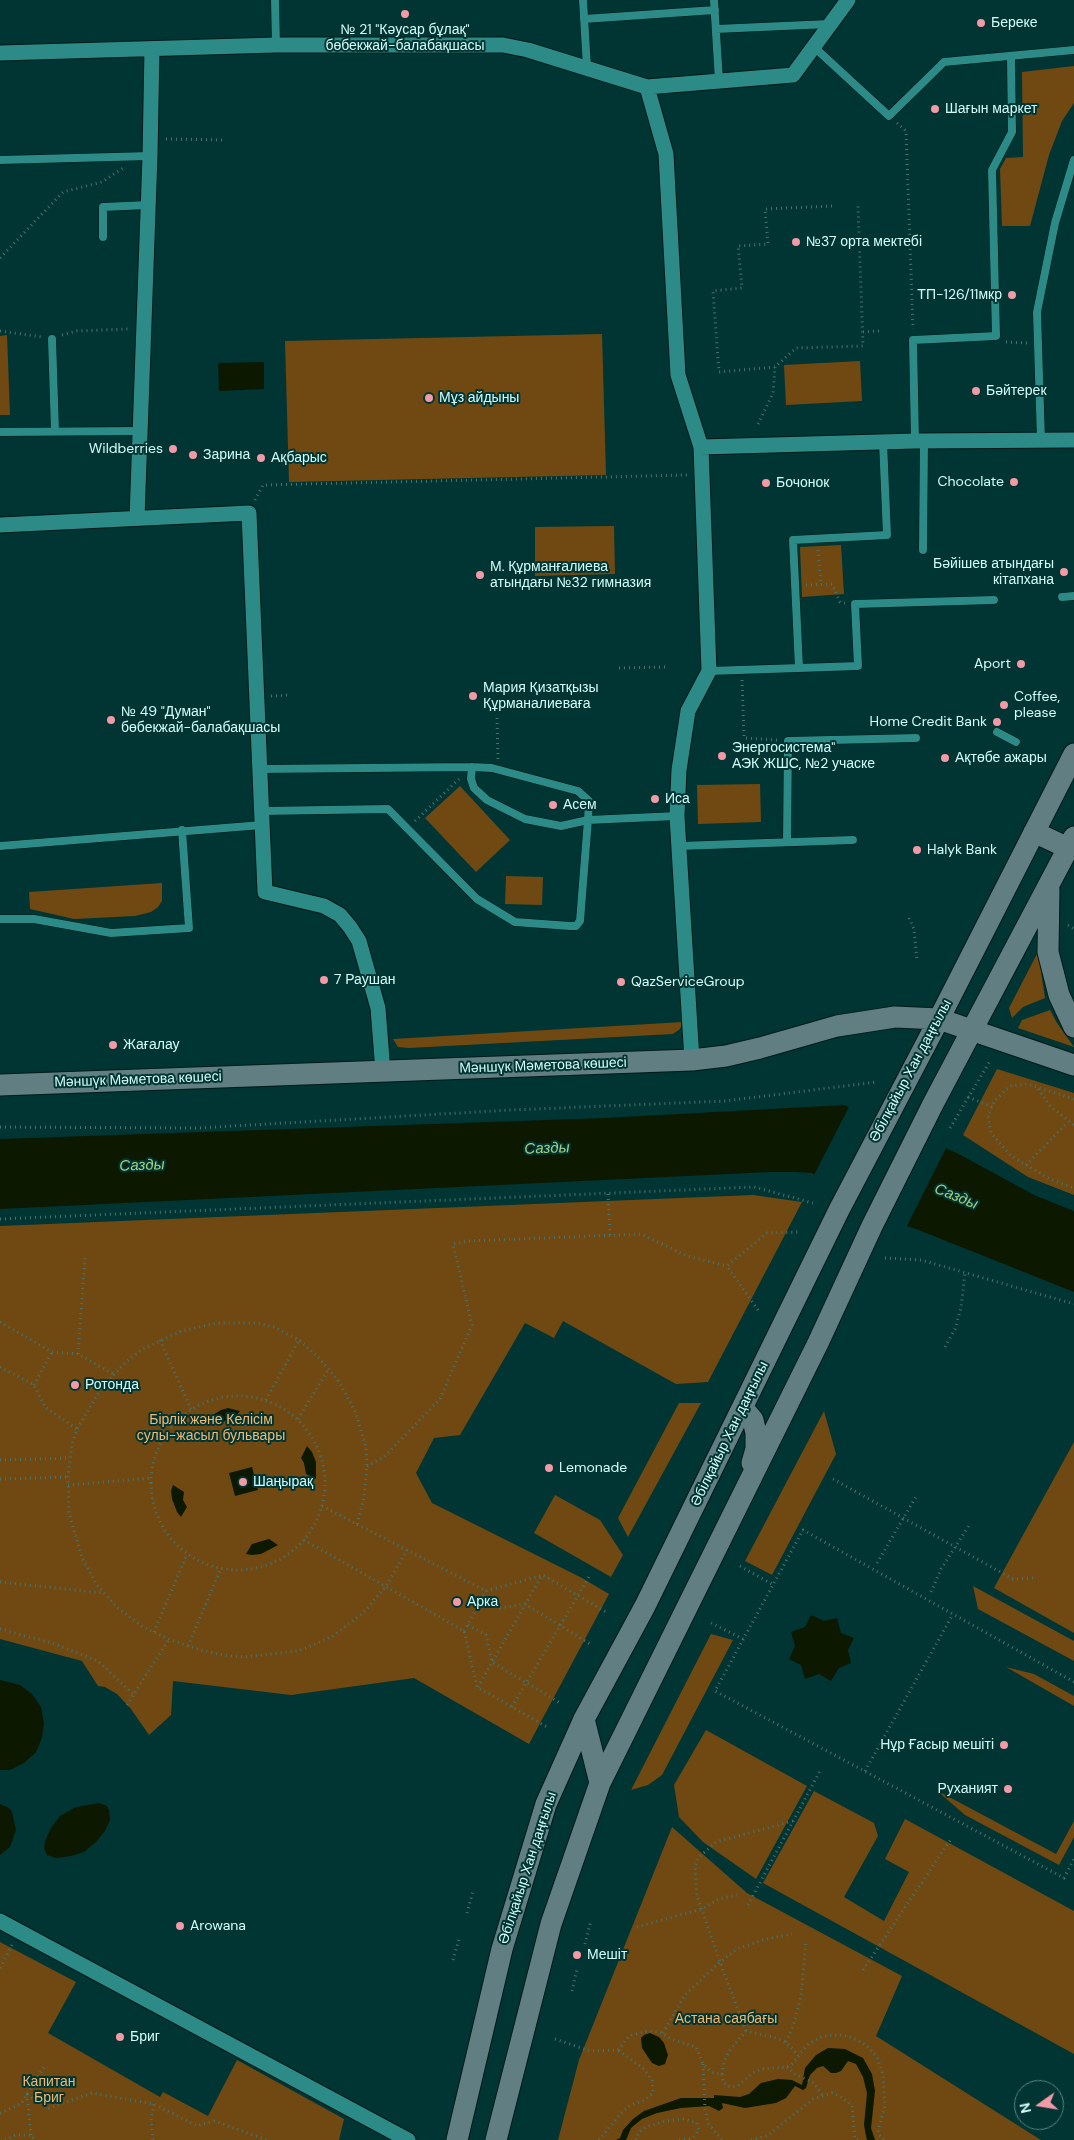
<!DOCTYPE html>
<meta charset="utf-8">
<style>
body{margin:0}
#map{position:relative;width:1074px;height:2140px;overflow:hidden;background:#003533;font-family:"DM Sans",sans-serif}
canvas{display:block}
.north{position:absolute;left:1014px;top:2080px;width:50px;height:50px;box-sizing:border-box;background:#003533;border:1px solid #548582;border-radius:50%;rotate:257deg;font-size:14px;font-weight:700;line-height:20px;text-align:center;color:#d3fdf9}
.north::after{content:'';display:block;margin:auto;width:18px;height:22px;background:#f39aa7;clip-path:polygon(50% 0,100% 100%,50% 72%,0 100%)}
</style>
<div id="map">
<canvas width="1074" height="2140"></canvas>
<div class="north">N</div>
</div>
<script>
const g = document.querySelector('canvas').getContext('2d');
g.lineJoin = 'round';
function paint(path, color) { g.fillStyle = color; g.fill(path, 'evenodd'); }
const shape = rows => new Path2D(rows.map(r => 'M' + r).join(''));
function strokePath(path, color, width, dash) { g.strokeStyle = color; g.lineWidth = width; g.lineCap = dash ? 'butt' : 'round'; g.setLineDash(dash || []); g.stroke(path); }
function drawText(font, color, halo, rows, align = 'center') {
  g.font = font + ' "DM Sans",sans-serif'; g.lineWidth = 4; g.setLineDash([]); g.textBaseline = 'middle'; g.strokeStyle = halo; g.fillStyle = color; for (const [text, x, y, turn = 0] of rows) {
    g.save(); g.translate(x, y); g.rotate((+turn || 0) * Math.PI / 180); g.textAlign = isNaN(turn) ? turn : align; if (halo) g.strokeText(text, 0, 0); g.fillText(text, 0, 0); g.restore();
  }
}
const green = shape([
 [1074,66,1074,103,1062,121,1049,155,1030,226,1002,226,1000,169,1006,158,1023,157,1022,72],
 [602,334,606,475,289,482,285,341],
 [7,335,10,415,0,415,0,336],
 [860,361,862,401,786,405,784,365],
 [614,526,615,574,535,576,535,527],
 [841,545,844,594,802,597,800,547],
 [760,784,761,822,698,824,697,785],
 [460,786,510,840,476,872,425,818],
 [506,876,543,877,542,905,505,904],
 [162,883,162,901,158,907,151,912,135,916,74,919,30,909,29,892],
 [1038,952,1045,998,1023,1007,1012,1018,1009,1008],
 [1050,1010,1057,1023,1074,1047,1018,1028,1022,1020],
 [683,1022,680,1029,673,1034,409,1048,398,1047,393,1039],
 [997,1069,1074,1093,1074,1195,1028,1177,963,1135],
 [753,1195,802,1202,708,1382,676,1384,563,1321,554,1338,525,1323,460,1435,434,1438,416,1473,432,1503,582,1578,609,1594,529,1744,414,1678,291,1695,173,1681,171,1715,149,1735,131,1709,117,1694,105,1687,98,1686,82,1661,0,1639,0,1226],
 [679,1403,701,1403,628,1537,618,1518],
 [824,1411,836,1454,772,1575,745,1561],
 [1074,1442,1074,1633,994,1588],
 [555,1495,600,1520,623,1555,611,1577,534,1533],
 [973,1586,1074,1641,1074,1661,978,1609],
 [711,1634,733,1640,662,1775,648,1785,631,1790],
 [1006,1667,1034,1674,1074,1696,1074,1706],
 [706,1730,807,1786,756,1879,703,1842,679,1817,674,1785],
 [936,1790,1056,1854,1074,1821,1074,1837,1059,1865,965,1815],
 [814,1791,874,1823,878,1836,844,1897,884,1921,909,1872,885,1859,905,1819,1074,1911,1074,2054,763,1883],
 [672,1827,747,1893,902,1976,876,2036,1041,2140,558,2140,579,2060],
 [0,1942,76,1982,48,2033,160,2097,163,2092,208,2116,237,2060,344,2119,339,2140,0,2140]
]);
const water = shape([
 [264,362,264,389,219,391,218,363],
 [844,1105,957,1153,1034,1195,1074,1211,1074,1292,916,1229,894,1222,812,1173,796,1172,770,1172,0,1209,0,1139,605,1118],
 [228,1408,240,1411,233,1420,225,1421,219,1425,208,1418,221,1410],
 [307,1446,312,1452,316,1462,316,1479,306,1474,304,1463,301,1458],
 [252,1467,258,1490,235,1496,229,1473],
 [173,1485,184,1492,183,1500,187,1507,181,1517,177,1512,172,1499,171,1491],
 [269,1539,278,1545,261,1554,252,1555,246,1554,252,1544],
 [811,1615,824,1621,837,1618,841,1633,854,1638,848,1650,851,1663,839,1668,831,1681,819,1674,805,1679,801,1665,789,1659,795,1646,791,1632,805,1627],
 [0,1680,20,1685,32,1694,41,1707,44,1723,42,1738,36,1752,24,1763,10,1770,0,1770],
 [99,1803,107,1806,109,1810,110,1820,105,1831,96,1842,84,1852,71,1856,56,1858,47,1855,44,1848,45,1841,51,1828,60,1816,76,1807],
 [0,1804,9,1808,12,1812,16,1830,10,1847,0,1855],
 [650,2033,659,2037,664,2043,668,2055,665,2064,659,2066,652,2063,642,2048,641,2038,644,2035],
 [828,2048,845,2049,863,2058,872,2074,875,2091,871,2128,875,2140,867,2140,866,2136,864,2125,867,2093,863,2077,856,2064,848,2061,841,2071,836,2073,831,2073,823,2066,817,2068,810,2075,806,2088,803,2090,795,2086,786,2098,776,2103,745,2108,722,2103,723,2108,719,2111,709,2106,681,2108,657,2113,642,2119,631,2128,626,2140,616,2140,620,2138,623,2130,633,2119,644,2111,681,2098,714,2098,714,2095,740,2097,749,2094,761,2083,778,2079,792,2080,802,2085,805,2068,816,2055]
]);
const pier = shape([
 [850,1105,947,1146,906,1228,893,1224,813,1177]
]);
const path = shape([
 [897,123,906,131,913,329],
 [166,139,224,140],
 [832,206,765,209,768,244,738,246,742,288,713,291,719,372,775,367,796,348,863,346,858,206],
 [0,258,63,192,102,182,123,168],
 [0,331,42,337],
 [863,332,879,331],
 [62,335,77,331,128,329],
 [1006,342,1027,343],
 [758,424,773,393,775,367],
 [255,500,263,485,687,475],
 [818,550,821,585],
 [806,585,832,584,840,602,845,603],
 [619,668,667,667],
 [742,680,744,738,777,740],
 [271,696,288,695],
 [497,718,498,759],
 [415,821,459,779],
 [909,918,914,929,917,960],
 [1068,925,1074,929],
 [1038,1089,1051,1107,1074,1125],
 [968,1097,992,1107],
 [1074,1099,1027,1084,1010,1086,995,1100,988,1115,991,1133,1011,1156,1050,1179,1074,1188],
 [0,1127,198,1128,511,1110,725,1101,877,1082],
 [950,1128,990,1061],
 [1026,1165,1068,1122],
 [608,1194,610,1235],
 [0,1219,754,1187,813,1203],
 [885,1258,921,1260,1074,1304],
 [758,1310,727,1266,767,1233,798,1232],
 [0,1322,52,1352,78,1354,113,1374],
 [160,1340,191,1409],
 [945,1347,955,1329,961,1308,965,1273],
 [78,1354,85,1258],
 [0,1367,34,1385,45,1407,77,1429],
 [34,1385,52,1352],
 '151 1483a87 87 0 1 1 174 0a87 87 0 1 1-174 0Z',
 [266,1400,299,1340],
 [298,1419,329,1368],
 [0,1460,69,1458],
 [367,1466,384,1457,440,1399,472,1325,453,1244,469,1241,641,1234,687,1256,727,1266],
 [0,1479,68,1477],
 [833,1479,1013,1579,1033,1578],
 [68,1485,151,1478],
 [322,1506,486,1591,543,1575,606,1612],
 [357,1524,364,1498,367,1466,366,1448,356,1413,338,1380,319,1358,299,1340,274,1327,258,1323,218,1323,181,1331,141,1350,124,1364,102,1387,77,1429,72,1444,68,1477,69,1513,82,1558,97,1585,118,1608,143,1627,169,1639,200,1650,228,1656,244,1657,298,1651,316,1644,333,1636,363,1613,386,1586,407,1550],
 [304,1540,464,1631,477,1687,547,1727],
 [877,1563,917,1495],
 [740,1566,772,1584],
 [0,1582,103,1593],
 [931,1592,941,1569,970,1524],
 [483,1597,500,1608,525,1604,590,1644],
 [711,1623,743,1639],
 [468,1625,486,1635,492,1662,560,1703],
 [0,1629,52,1643,98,1661,134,1695],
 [464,1631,486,1591],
 [154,1632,187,1554],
 [188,1646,221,1568],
 [1074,1682,803,1530,715,1691,1064,1878,1074,1859],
 [478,1687,542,1575],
 [127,1705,169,1639],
 [512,1707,590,1575],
 [865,1771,953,1614],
 [748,1905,820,1771],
 [467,1913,473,1891],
 [637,1927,702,1909,719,1899,737,1895],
 [585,1944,591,1920],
 [453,1960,460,1936],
 [0,1968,12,1945],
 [863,1970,951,1839],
 [572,1991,577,1970],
 [746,2031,720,1962,697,1896,695,1867,698,1858,716,1842,793,1821],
 [663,2033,685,1995,720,1962,737,1949,766,1939,792,1934],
 [555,2039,590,2051,618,2050,629,2036,647,2031,660,2032,673,2040,696,2047,703,2064,711,2072,722,2074,723,2082,727,2086,732,2087,739,2085,751,2074,761,2069,787,2067,792,2064,807,2045,823,2036,842,2035,853,2038,866,2045,877,2057,883,2074,885,2106,878,2130,879,2135,884,2140],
 [786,2042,793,2027,801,1996,806,1941],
 [703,2064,705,2109,708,2123,722,2140],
 [787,2067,795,2074,814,2083,822,2095],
 [722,2074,724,2062,729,2051,746,2031,773,2037,786,2042,798,2055],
 [0,2113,21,2104,44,2067],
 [31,2135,27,2095,49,2108,92,2093,154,2104,197,2126,214,2121,267,2140],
 [5,2140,16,2135,31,2135,35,2140],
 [153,2140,151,2119,154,2104],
 [599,2140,622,2112,631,2105,645,2100,653,2093,652,2080,644,2069,618,2050],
 [636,2140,639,2132,646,2127,665,2121,684,2119,697,2123,699,2130,693,2138,679,2140],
 [751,2140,767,2136,813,2099,832,2093,840,2096,852,2105,855,2139,860,2140]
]);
const lane = shape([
 [275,0,276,45],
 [583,0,587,67],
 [714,0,719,81],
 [584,19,715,10],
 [716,29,829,24],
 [814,47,889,116,944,62,1074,50],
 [0,160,150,156],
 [103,237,103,207,148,205],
 [52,339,55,431],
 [0,432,140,431],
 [1041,440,1037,312,1055,223,1074,160],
 [915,441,913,340,996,336,992,170,1012,132,1011,57],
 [923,550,924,441],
 [1062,597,1074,596],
 [799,668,858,666,855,604,994,600],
 [709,671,799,668,793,540,887,535,883,442],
 [997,732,1016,742],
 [260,769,472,767,492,768,578,791,589,801,588,820,561,826,525,819,487,800,474,788,471,779,472,767],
 [262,811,388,809,477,899,515,922,570,926,576,926,580,921,588,820,677,816],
 [787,842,788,741,916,738],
 [0,846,262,825],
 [679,846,853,840],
 [0,919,34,919,111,933,189,928,182,830]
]);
const street = shape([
 [0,53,276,45,503,45,528,50,647,87,793,75,848,0],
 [647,87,666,154,678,375,701,447,709,671,688,711,679,770,677,816,692,1060],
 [701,447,915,441,1074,440],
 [137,518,150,156,152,49],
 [0,525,249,513,265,892,324,906,340,915,350,927,359,941,378,1008,383,1072],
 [0,1921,408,2140]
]);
const secondary = shape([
 [1034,832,1068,848],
 [1049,889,1048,952,1059,995,1074,1027],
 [0,1085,692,1060,726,1056,760,1048,837,1026,895,1017,939,1019,1074,1065],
 [743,1408,753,1420,756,1433,756,1449,752,1463],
 [584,1719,600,1783],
 [457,2140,502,1949,546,1804,584,1719,645,1606,839,1210,939,1019,1074,754],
 [496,2140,551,1924,600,1783,818,1343,872,1226,933,1104,1074,837]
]);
const markers = [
 [405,14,5,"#f39aa7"],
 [981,23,5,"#f39aa7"],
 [935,109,5,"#f39aa7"],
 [796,242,5,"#f39aa7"],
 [1012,295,5,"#f39aa7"],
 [976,391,5,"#f39aa7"],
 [429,398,5,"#f39aa7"],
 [173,449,5,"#f39aa7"],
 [193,455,5,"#f39aa7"],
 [261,458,5,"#f39aa7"],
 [1014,482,5,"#f39aa7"],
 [766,483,5,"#f39aa7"],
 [1064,572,5,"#f39aa7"],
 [480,575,5,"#f39aa7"],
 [1021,664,5,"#f39aa7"],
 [473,696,5,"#f39aa7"],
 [1004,705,5,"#f39aa7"],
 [111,720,5,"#f39aa7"],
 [997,722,5,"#f39aa7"],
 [722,756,5,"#f39aa7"],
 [945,758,5,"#f39aa7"],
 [655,799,5,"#f39aa7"],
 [553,805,5,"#f39aa7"],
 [917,850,5,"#f39aa7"],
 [324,980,5,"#f39aa7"],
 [621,982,5,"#f39aa7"],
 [113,1045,5,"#f39aa7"],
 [75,1385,5,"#f39aa7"],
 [549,1468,5,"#f39aa7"],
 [243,1482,5,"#f39aa7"],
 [457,1602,5,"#f39aa7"],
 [1004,1745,5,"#f39aa7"],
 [1008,1789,5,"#f39aa7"],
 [180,1926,5,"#f39aa7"],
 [577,1955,5,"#f39aa7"],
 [120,2037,5,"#f39aa7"]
];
const poiNames = [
 ["Береке",991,23],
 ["№ 21 \"Кәусар бұлақ\"",405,30,"center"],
 ["бөбекжай-балабақшасы",405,46,"center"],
 ["Шағын маркет",945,109],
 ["№37 орта мектебі",806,242],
 ["ТП-126/11мкр",1002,295,"right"],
 ["Бәйтерек",986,391],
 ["Мұз айдыны",439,398],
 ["Wildberries",163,449,"right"],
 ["Зарина",203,455],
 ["Ақбарыс",271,458],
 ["Chocolate",1004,482,"right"],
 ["Бочонок",776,483],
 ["Бәйішев атындағы",1054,564,"right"],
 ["кітапхана",1054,580,"right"],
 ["М. Құрманғалиева",490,567],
 ["атындағы №32 гимназия",490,583],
 ["Aport",1011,664,"right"],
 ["Мария Қизатқызы",483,688],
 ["Құрманалиеваға",483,704],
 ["Coffee,",1014,697],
 ["please",1014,713],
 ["№ 49 \"Думан\"",121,712],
 ["бөбекжай-балабақшасы",121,728],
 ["Home Credit Bank",987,722,"right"],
 ["Энергосистема\"",732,748],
 ["АЭК ЖШС, №2 учаске",732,764],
 ["Ақтөбе ажары",955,758],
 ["Иса",665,799],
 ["Асем",563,805],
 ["Halyk Bank",927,850],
 ["7 Раушан",334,980],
 ["QazServiceGroup",631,982],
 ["Жағалау",123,1045],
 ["Ротонда",85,1385],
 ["Lemonade",559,1468],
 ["Шаңырақ",253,1482],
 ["Арка",467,1602],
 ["Нұр Ғасыр мешіті",994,1745,"right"],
 ["Руханият",998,1789,"right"],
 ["Arowana",190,1926],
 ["Мешіт",587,1955],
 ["Бриг",130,2037]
];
const streetNames = [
 ["Мәншүк Мәметова көшесі",543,1066,-2],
 ["Әбілқайыр Хан даңғылы",911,1071,-62],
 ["Мәншүк Мәметова көшесі",138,1080,-2],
 ["Әбілқайыр Хан даңғылы",730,1434,-64],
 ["Әбілқайыр Хан даңғылы",528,1868,-72]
];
const parkNames = [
 ["Бірлік және Келісім",211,1420],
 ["сулы-жасыл бульвары",211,1436],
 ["Астана саябағы",726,2019],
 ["Капитан",49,2082],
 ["Бриг",49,2098]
];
const waterNames = [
 ["Сазды",547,1149,-2],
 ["Сазды",142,1166,-2],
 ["Сазды",956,1197,22]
];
paint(green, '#704912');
paint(water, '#0c1900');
paint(pier, '#003533');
strokePath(lane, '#001a19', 9);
strokePath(street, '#001a19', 17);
strokePath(secondary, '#001a19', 23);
strokePath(path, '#447572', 3, [1, 4]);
strokePath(lane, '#2c8b86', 8);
strokePath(street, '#2c8b86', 15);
strokePath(secondary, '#617e82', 21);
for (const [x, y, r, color] of markers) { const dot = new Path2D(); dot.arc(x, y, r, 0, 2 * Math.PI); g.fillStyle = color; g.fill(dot); strokePath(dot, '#003533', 2); }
drawText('14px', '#d3fdf9', '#003533', poiNames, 'left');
drawText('14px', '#d3fdf9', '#003533', streetNames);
drawText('14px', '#f5b86e', '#003533', parkNames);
drawText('italic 15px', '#a7cf7e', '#003533', waterNames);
</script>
